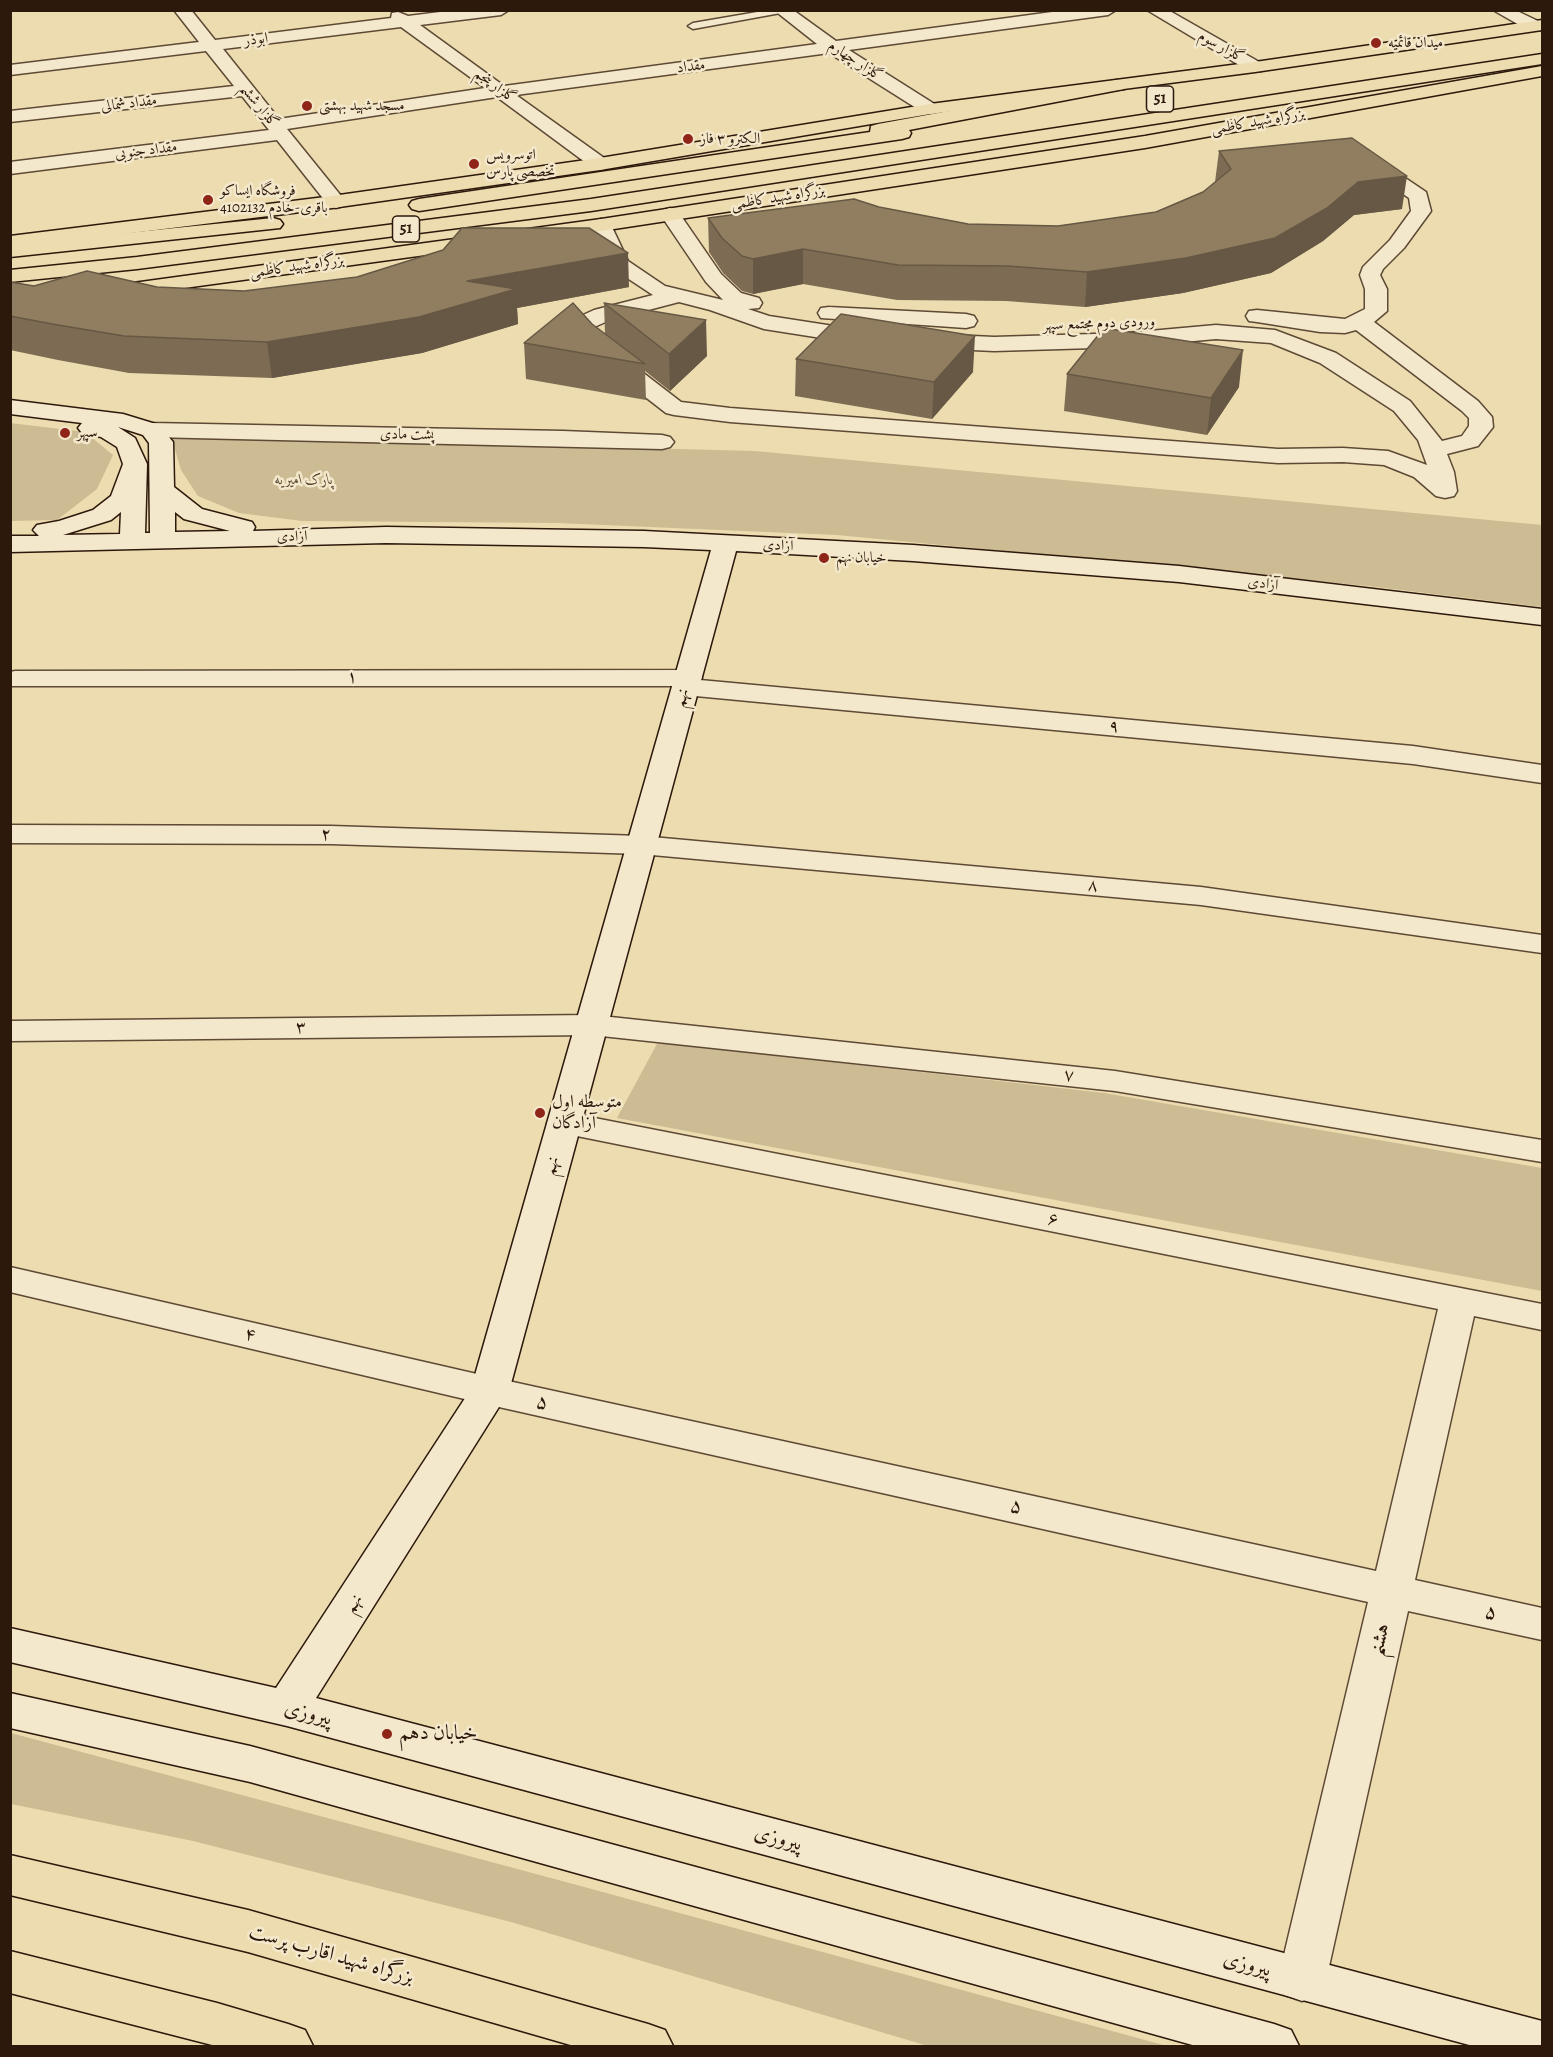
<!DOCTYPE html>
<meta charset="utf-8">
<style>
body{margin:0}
#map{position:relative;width:1553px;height:2057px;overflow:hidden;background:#eddcaf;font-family:Alegreya,serif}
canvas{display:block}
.frame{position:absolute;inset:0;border:12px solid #2d180c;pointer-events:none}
</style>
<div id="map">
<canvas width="1553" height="2057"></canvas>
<div class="frame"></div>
</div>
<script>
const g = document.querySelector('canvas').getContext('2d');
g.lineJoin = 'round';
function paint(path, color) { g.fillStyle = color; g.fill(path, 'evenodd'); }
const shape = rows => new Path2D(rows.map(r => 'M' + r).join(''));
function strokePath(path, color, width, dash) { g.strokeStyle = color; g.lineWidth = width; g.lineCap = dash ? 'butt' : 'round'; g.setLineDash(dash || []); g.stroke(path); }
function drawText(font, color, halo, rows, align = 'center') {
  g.font = font + ' Alegreya,Amiri,serif'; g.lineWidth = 5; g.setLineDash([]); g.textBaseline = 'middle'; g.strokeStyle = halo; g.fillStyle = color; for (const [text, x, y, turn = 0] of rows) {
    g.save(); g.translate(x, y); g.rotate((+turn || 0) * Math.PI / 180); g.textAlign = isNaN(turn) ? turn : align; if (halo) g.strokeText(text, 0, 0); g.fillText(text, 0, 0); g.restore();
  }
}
const green = shape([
 [10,423,85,432,113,455,97,489,57,520,11,521],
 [171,436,755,451,1542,525,1542,607,1368,586,837,535,557,523,302,521,239,513,198,496,181,470],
 [658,1042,1104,1093,1542,1168,1542,1291,617,1118],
 [11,1733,588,1888,1167,2046,928,2046,511,1922,193,1841,11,1804]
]);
const lane = shape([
 [769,10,797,10,693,29,688,26,693,23,769,10]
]);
const street = shape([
 [174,10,191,10,215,40,391,18,392,13,398,12,408,16,456,10,509,10,501,15,420,25,504,86,817,44,774,10,793,10,836,41,1067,10,1116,10,1108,15,849,50,936,105,939,109,936,113,930,114,924,113,829,53,516,95,607,160,610,164,607,168,600,170,593,168,497,97,287,129,346,202,343,206,336,208,329,206,277,140,10,174,10,162,269,130,242,96,10,122,10,111,234,86,206,51,10,75,10,65,199,42,174,10],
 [401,27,485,88,279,119,223,49,401,27],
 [1147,10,1168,10,1261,63,1264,67,1261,71,1249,71,1147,10],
 [1493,10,1515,10,1540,22,1542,26,1540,30,1528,30,1493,10],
 [1373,159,1380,161,1426,192,1431,211,1404,248,1383,269,1380,275,1387,289,1387,311,1374,322,1478,401,1492,417,1493,427,1478,446,1447,454,1454,472,1457,491,1454,496,1445,498,1436,496,1414,477,1384,465,1343,462,1278,463,730,422,674,415,666,413,595,358,567,326,570,321,594,310,653,295,612,268,609,264,591,225,594,221,601,219,608,221,611,225,628,261,665,286,723,300,706,282,660,214,663,210,670,208,677,210,721,274,741,293,759,298,762,303,759,308,748,309,769,316,866,331,874,333,877,338,874,343,866,345,764,329,710,310,679,302,610,320,592,328,611,348,681,402,730,408,1278,449,1343,448,1388,451,1427,465,1418,440,1394,411,1320,363,1271,343,1216,339,1127,347,994,351,930,348,922,346,919,341,922,336,930,334,994,337,1127,333,1216,325,1275,330,1336,353,1410,401,1442,441,1462,436,1469,426,1469,418,1462,411,1356,330,1345,333,1320,332,1257,322,1249,321,1246,316,1249,311,1257,310,1345,319,1365,309,1365,289,1360,275,1363,267,1390,240,1411,211,1409,198,1366,169,1363,165,1366,161,1373,159],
 [829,307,966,314,974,316,977,321,974,326,966,328,821,318,818,313,821,308,829,307],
 [151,423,563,431,662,435,670,437,674,442,670,447,662,449,151,437,143,435,139,430,143,425,151,423],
 [688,670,698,672,702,678,700,680,1413,746,1542,765,1542,783,1413,764,685,695,675,693,672,686,10,686,10,672,15,671,688,670],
 [10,825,331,826,641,836,1201,887,1542,935,1542,953,1201,905,641,854,331,844,10,843,10,825],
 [592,1015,1115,1071,1542,1140,1542,1162,1115,1091,592,1035,10,1041,10,1021,592,1015],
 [564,1112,1542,1304,1542,1330,1474,1316,1415,1580,1542,1608,1542,1640,1408,1611,1326,1980,1319,1995,1302,2001,1285,1995,1278,1980,1368,1602,490,1405,10,1292,10,1267,490,1377,1376,1571,1438,1309,552,1131,547,1123,552,1115,564,1112]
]);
const secondary = shape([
 [10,400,123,414,159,425,173,442,174,487,202,509,252,522,255,527,253,531,386,527,644,531,913,545,1179,566,1542,609,1542,625,1179,582,913,561,736,551,509,1391,316,1698,1542,2021,1542,2046,1473,2046,287,1726,10,1662,10,1628,276,1688,471,1389,711,550,644,547,386,543,10,552,10,536,39,536,33,530,37,525,59,521,93,510,111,496,123,464,117,447,101,437,82,433,78,428,82,423,10,414,10,400],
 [118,427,143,435,149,443,150,533,145,533,147,464,135,438,118,427],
 [121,512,120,534,63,535,111,520,121,512],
 [175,512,184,519,230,531,175,532,175,512],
 [10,1693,250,1746,1274,2024,1291,2030,1299,2046,1196,2046,250,1782,10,1728,10,1693]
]);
const primary = shape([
 [1542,20,1542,30,1255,72,930,114,600,170,325,209,10,248,10,236,325,197,600,158,930,104,1255,62,1542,20],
 [1542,66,1542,76,1145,148,601,231,111,298,104,296,100,292,104,288,111,286,601,219,1145,136,1542,66]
]);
const highway = shape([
 [1542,54,1542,64,591,211,137,269,10,282,10,270,137,257,591,199,1542,54],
 [1118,80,1124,81,1127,85,1124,89,909,130,911,133,909,137,902,139,419,211,412,209,409,205,412,201,419,199,870,132,871,126,878,124,1118,80],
 [273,218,280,220,283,224,280,228,10,257,10,245,273,218],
 [10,1855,248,1910,648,2024,665,2030,673,2046,574,2046,248,1952,10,1895,10,1855],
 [10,1951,217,2003,288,2024,305,2030,313,2046,216,2046,10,1993,10,1951]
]);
const wall = shape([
 [1219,151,1402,209,1354,215,1323,241,1271,273,1183,293,1085,307,1006,301,897,300,803,284,753,294,742,291,723,273,709,252,708,218,879,207,968,224,1058,226,1156,212,1203,192,1215,182],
 [10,282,34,286,157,287,244,291,629,287,517,308,518,324,422,353,272,378,129,373,58,360,10,350],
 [604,303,707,356,670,391,645,371,646,400,526,379,524,343,592,324,605,334],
 [796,359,973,372,932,419,795,396],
 [1067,374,1239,387,1207,435,1064,411]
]);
const shadedWall = shape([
 [1407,176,1402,209,1354,215,1323,241,1271,273,1183,293,1085,307,1087,272,1358,182],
 [803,249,803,284,753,294,753,259],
 [628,253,629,287,517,308,518,324,422,353,272,378,267,342,467,281],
 [706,320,707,356,670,391,669,354],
 [975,336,973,372,932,419,934,382],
 [1243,350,1239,387,1207,435,1211,398]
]);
const building = shape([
 [1352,138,1407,176,1358,182,1327,208,1275,238,1186,258,1087,272,1008,266,898,265,803,249,753,259,742,256,722,238,708,218,854,199,879,207,968,224,1058,226,1156,212,1203,192,1231,169,1219,151,1352,138],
 [462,228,589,228,628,253,467,281,516,289,419,317,267,342,124,336,52,324,10,316,10,282,34,286,87,271,157,287,244,291,357,277,443,250,462,228],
 [573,303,592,324,645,364,524,343,573,303],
 [604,303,706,320,669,354,604,303],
 [841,314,975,336,934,382,796,359,841,314],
 [1104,328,1243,350,1211,398,1067,374,1104,328]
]);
const markers = [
 [1376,43,6,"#8f2418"],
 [307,106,6,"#8f2418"],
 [688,139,6,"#8f2418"],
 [474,164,6,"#8f2418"],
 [208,200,6,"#8f2418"],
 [65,433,6,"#8f2418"],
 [824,558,6,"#8f2418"],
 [540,1113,6,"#8f2418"],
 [387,1734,6,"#8f2418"]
];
const farStreetnames = [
 ["ابوذر",256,40,-7],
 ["گلزار سوم",1221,47,29],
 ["گلزار چهارم",855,61,33],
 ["مقداد",691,67,-7],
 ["گلزار پنجم",495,86,36],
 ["مقداد شمالی",129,104,-7],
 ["گلزار ششم",259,106,51],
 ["بزرگراه شهید کاظمی",1258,122,-10],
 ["مقداد جنوبی",146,151,-7],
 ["بزرگراه شهید کاظمی",778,198,-9],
 ["بزرگراه شهید کاظمی",297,267,-8],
 ["ورودی دوم مجتمع سپهر",1099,324,-2],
 ["پشت مادی",407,435,1],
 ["آزادی",292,537,-1],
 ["آزادی",778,546,3],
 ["آزادی",1263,584,7]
];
const farPoinames = [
 ["میدان قائمیه",1388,43],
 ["مسجد شهید بهشتی",319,106],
 ["الکترو ۳ فاز",700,139],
 ["اتوسرویس",486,155],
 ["تخصصی پارس",486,172],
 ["فروشگاه ایساکو",220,191],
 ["باقری-خادم 4102132",220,208],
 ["سپهر",77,433],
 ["خیابان نهم",836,558]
];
const farParknames = [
 ["پارک امیریه",304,480]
];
const shields = [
 [1160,99,27],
 [406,229,27]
];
const shieldNames = [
 ["51",1160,99],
 ["51",406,229]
];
const streetNames = [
 ["۱",352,678],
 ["نهم",682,698,-74],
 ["۹",1114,727,5],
 ["۲",326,835,1],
 ["۸",1093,886,5],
 ["۳",301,1028,-1],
 ["۷",1069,1076,6],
 ["نهم",552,1166,-74],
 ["۶",1053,1220,11],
 ["۴",250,1335,13],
 ["نهم",354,1604,-57]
];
const poiNames = [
 ["متوسطه اول",552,1103],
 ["آزادگان",552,1124]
];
const nearStreetnames = [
 ["۵",542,1403,12],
 ["۵",1016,1507,12],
 ["۵",1491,1613,13],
 ["هشنم",1380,1640,-77],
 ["پیروزی",308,1714,14],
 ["پیروزی",778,1839,15],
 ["بزرگراه شهید اقارب پرست",331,1955,16],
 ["پیروزی",1247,1965,15]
];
const nearPoinames = [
 ["خیابان دهم",399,1734]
];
paint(green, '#ccbb93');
strokePath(lane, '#5d4935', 3);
strokePath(street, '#5d4935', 3);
strokePath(secondary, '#2d180c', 3);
strokePath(primary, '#2d180c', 3);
strokePath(highway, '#2d180c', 3);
paint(lane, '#f3e8cb');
paint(street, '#f3e8cb');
paint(secondary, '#f3e8cb');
paint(primary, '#eddcaf');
paint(highway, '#eddcaf');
paint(wall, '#7d6c53');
paint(shadedWall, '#665844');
paint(building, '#917e61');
strokePath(building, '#665844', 1.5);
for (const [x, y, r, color] of markers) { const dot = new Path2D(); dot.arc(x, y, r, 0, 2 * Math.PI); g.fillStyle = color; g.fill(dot); strokePath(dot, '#f3e8cb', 2); }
drawText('15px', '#2d180c', '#f3e8cb', farStreetnames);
drawText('15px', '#2d180c', '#f3e8cb', farPoinames, 'left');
drawText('italic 15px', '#5d4934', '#f3e8cb', farParknames);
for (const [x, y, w] of shields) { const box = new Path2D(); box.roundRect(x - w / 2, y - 13, w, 26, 4.5); g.fillStyle = '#f3e8cb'; g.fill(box); strokePath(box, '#2d180c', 1.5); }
drawText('bold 16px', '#2d180c', null, shieldNames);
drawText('18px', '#2d180c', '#f3e8cb', streetNames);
drawText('18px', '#2d180c', '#f3e8cb', poiNames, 'left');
drawText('21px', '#2d180c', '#f3e8cb', nearStreetnames);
drawText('21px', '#2d180c', '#f3e8cb', nearPoinames, 'left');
</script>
